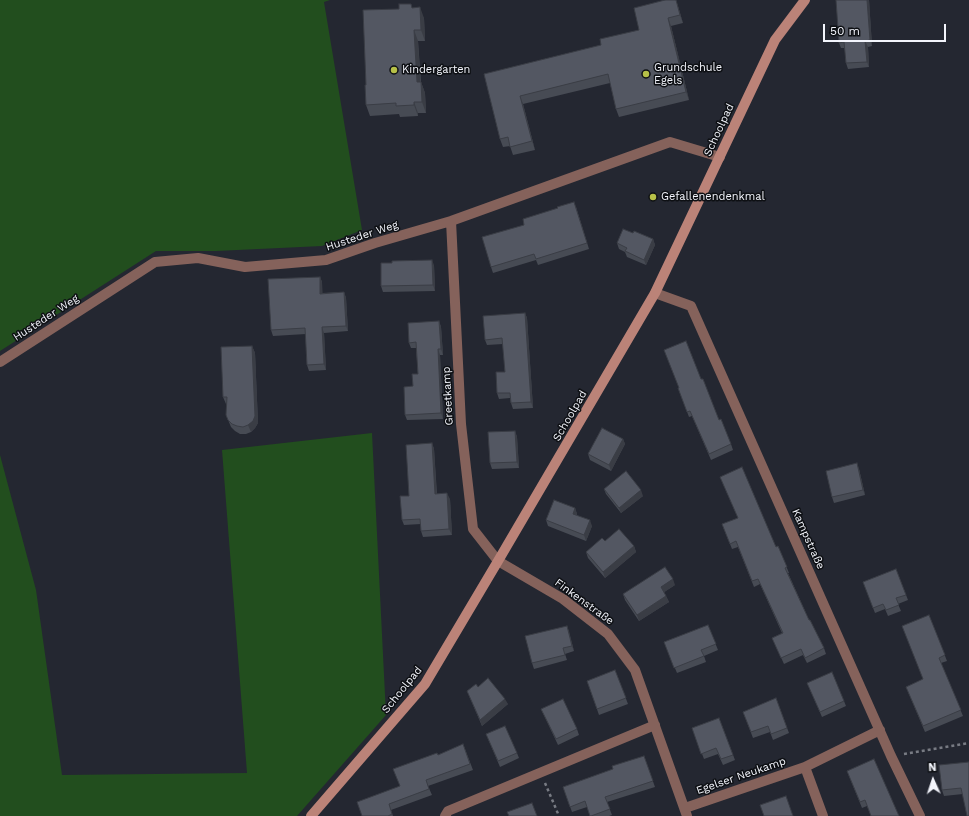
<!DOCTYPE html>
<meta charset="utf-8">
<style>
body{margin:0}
#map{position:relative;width:969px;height:816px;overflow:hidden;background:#242731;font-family:"Work Sans",sans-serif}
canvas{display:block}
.north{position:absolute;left:913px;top:760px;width:40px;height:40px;-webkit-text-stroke:3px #0e1014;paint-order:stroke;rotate:357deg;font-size:11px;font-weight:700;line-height:16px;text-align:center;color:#f3f5fc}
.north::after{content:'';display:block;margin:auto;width:14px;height:18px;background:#f3f5fc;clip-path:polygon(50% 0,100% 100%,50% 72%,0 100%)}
.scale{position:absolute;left:823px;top:24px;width:123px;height:18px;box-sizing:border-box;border:2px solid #f3f5fc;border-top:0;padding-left:5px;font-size:12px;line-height:14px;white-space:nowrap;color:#f3f5fc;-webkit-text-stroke:3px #0e1014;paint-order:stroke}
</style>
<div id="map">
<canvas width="969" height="816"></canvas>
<div class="north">N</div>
<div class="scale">50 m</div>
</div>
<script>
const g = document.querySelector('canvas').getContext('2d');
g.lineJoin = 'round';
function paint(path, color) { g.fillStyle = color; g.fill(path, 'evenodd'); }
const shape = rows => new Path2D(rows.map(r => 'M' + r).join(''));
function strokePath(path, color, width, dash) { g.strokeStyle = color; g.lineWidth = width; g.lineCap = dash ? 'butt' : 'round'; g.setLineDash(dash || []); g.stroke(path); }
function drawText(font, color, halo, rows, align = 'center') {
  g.font = font + ' "Work Sans",sans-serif'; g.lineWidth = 3; g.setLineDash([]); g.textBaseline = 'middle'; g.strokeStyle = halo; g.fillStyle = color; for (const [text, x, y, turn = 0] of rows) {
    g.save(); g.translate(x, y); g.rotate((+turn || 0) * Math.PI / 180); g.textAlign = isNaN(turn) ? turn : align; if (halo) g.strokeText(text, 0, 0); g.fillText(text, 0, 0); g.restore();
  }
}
const green = shape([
 [0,0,330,0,324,2,362,230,322,246,216,251,156,251,0,351],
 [372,433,386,715,297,816,0,816,0,455,36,590,62,775,247,773,222,450]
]);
const path = shape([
 [904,754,969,743],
 [545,783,559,816]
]);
const street = shape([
 [451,221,461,424,473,529,498,561,563,599,608,634,635,670,687,816],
 [655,293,691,306,891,756,920,816],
 [0,362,155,262,198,258,245,267,326,260,375,243,451,221,670,142,720,157],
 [805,767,823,816],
 [685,808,805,767,880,730],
 [445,816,448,811,655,725]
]);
const secondary = shape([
 [311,816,425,684,498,561,655,293,775,40,805,0]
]);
const wall = shape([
 [665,0,676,0,683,23,671,26,689,100,619,117,616,109,610,83,523,104,535,150,513,155,510,146,503,147,500,139,484,74,601,45,639,30],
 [836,0,869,0,872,46,868,47,869,67,848,69,846,63,845,48,841,48,839,43],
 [413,8,424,18,425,41,418,41,421,82,425,93,426,113,418,113,418,116,400,117,399,114,370,116,366,105,366,85],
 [576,207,589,249,538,265,536,260,493,273,491,267,524,225],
 [633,233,653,239,655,245,646,265,627,257,625,252,619,249,617,243],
 [392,263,434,265,435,291,383,292,381,286],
 [320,277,322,282,322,293,344,292,346,298,348,331,324,333,326,370,309,371,307,365,306,334,273,336,271,330],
 [525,313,527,318,533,408,513,409,511,403,510,398,499,399,497,393,505,372,503,344,487,345,485,340],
 [439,321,441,327,443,355,440,355,443,419,407,420,405,415,413,386,418,374,416,348,411,348,409,343],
 [252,346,255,353,258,423,255,428,251,432,246,434,240,434,235,431,231,427,226,415,226,404,223,397],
 [701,379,719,420,731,444,733,450,711,460,692,416,689,417,678,388],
 [515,431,517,437,519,468,492,469,490,463],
 [623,439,625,444,611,471,590,460,588,454],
 [432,443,434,449,437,494,450,499,452,535,423,537,421,531,421,524,404,525,402,520,409,496],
 [859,469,865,495,834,503,832,497],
 [720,477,776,547,778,546,789,573,788,573,809,620,824,648,826,654,807,663,803,655,784,664,772,638,782,633,760,584,754,587,738,547,732,549,722,524,738,518],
 [604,489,643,496,621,513,606,494],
 [575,508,577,514,577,515,592,526,586,541,548,526,546,520],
 [605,541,634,546,636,552,605,578,588,558,586,552],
 [896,569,908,600,898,604,901,611,888,616,885,609,875,613,863,582],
 [675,585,664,592,669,602,639,621,625,600,623,594],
 [929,615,947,661,941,663,963,716,925,732,906,687,923,679],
 [708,625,718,650,704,656,706,662,677,673,664,642],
 [567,626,574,651,565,654,567,660,534,669,532,663],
 [615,670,628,704,599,715,587,681],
 [807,683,844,701,846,706,822,717],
 [478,687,508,704,482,726,467,691],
 [776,698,789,733,773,740,770,732,753,738,743,712],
 [541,709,577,729,579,735,558,745],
 [719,718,735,760,723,765,718,754,704,759,692,728],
 [486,734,517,753,519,758,500,767],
 [463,744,473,770,428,786,432,795,391,810,393,816,362,816,438,755],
 [644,756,655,787,607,802,612,815,609,816,590,816,587,807,572,812,563,787,613,769],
 [969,762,963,794,944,796,942,790],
 [847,771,899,816,871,816,867,806,862,808]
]);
const shadedWall = shape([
 [676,0,678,6,683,23,680,15],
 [867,0,869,0,872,46,870,40],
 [420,7,424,18,425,41,421,30],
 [668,18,671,26,689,100,686,92],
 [414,30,418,41,421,93,417,82],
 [865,41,868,47,869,67,867,62],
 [421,82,425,93,426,113,422,102],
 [520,96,523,104,535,150,532,141],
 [414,102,418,113,418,116,414,105],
 [653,239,655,245,646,265,644,260],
 [432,260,434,265,435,291,433,285],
 [320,277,322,282,323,299,320,294],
 [344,292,346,298,348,331,346,326],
 [525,313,527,318,533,408,531,402],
 [439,321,441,327,443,355,441,349],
 [322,327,324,333,326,370,324,364],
 [252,346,255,353,258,423,255,428,251,432,248,425],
 [438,349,440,355,443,419,441,413],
 [515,431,517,437,519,468,517,462],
 [623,439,625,444,611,471,609,465],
 [432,443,434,449,437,500,435,494],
 [857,463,859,469,865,495,863,490],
 [641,490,643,496,621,513,619,508],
 [447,493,450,499,452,535,449,529],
 [575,508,577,514,575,519,573,514],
 [590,520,592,526,586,541,584,535],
 [634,546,636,552,605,578,603,572],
 [673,579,675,585,663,593,661,587],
 [666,596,669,602,639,621,637,615],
 [567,626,569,631,574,651,572,646],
 [505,699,508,704,482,726,480,720]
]);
const building = shape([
 [665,0,676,0,680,15,668,18,686,92,616,109,608,74,520,96,532,141,510,147,508,137,500,139,484,74,601,45,600,39,639,30,634,8,665,0],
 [836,0,867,0,870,40,865,41,867,62,846,63,844,42,839,43,836,0],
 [399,4,411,4,412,8,420,7,421,30,414,30,417,82,421,82,422,102,414,102,414,105,396,106,396,103,366,105,365,85,366,85,363,10,399,9,399,4],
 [574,202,587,243,536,259,534,254,491,267,482,237,524,225,523,219,558,208,557,207,574,202],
 [623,229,633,233,634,231,653,239,644,260,625,251,627,248,617,243,623,229],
 [432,260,433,285,381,286,381,263,392,263,392,261,432,260],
 [320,277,320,294,344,292,346,326,322,327,324,364,307,365,305,328,271,330,268,279,320,277],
 [525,313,531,402,511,403,510,393,497,393,496,372,505,372,502,338,485,340,483,316,525,313],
 [439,321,441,349,438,349,441,413,405,415,404,387,413,386,412,374,418,374,416,342,409,343,408,323,439,321],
 [686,341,701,379,703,379,719,420,721,419,731,444,709,454,690,411,687,412,678,388,679,388,664,350,686,341],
 [252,346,255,416,253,421,248,425,243,427,237,426,232,424,228,420,226,415,227,397,223,397,221,347,252,346],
 [602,428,623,439,609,465,588,454,602,428],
 [515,431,517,462,490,463,488,432,515,431],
 [432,443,435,494,447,493,449,529,421,531,420,519,402,520,400,496,409,496,406,445,432,443],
 [857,463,863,490,832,497,826,471,857,463],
 [742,467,776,547,778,546,787,567,785,568,809,620,810,620,824,648,805,658,801,649,781,658,772,638,783,633,758,579,752,581,736,541,730,544,722,524,738,518,720,477,742,467],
 [626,471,641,490,619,508,604,489,626,471],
 [554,500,575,508,573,514,590,520,584,535,546,520,554,500],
 [619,529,634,546,603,572,586,552,602,538,605,541,619,529],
 [665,567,673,579,661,587,666,596,637,615,623,594,665,567],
 [896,569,906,595,896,598,899,605,886,610,883,604,873,608,863,582,896,569],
 [929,615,945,655,939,658,961,710,923,726,906,687,923,679,902,626,929,615],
 [708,625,716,644,701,650,704,656,674,668,664,642,708,625],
 [567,626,572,646,563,648,565,655,532,663,525,636,567,626],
 [615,670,626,698,597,709,587,681,615,670],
 [832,672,844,701,820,712,807,683,832,672],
 [488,678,505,699,480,720,467,691,476,684,478,687,488,678],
 [776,698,787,728,771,734,768,726,751,732,743,712,776,698],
 [563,699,577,729,556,739,541,709,563,699],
 [719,718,733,755,721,759,716,748,701,754,692,728,719,718],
 [505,726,517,753,498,761,486,734,505,726],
 [463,744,470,764,426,780,429,789,389,804,392,814,388,816,362,816,357,802,400,786,393,769,437,753,438,755,463,744],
 [644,756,653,781,605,797,610,809,591,816,590,816,585,801,570,807,563,787,613,769,612,766,644,756],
 [874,759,899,816,871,816,865,800,860,802,847,771,874,759],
 [969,762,969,816,967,816,961,788,942,790,939,765,969,762],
 [786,796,793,816,764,816,760,805,786,796],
 [532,803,537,816,509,816,507,812,532,803]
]);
const markers = [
 [394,70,4,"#b7c148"],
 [646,74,4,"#b7c148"],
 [653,197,4,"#b7c148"]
];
const poiNames = [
 ["Grundschule",654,68],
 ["Egels",654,81],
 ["Kindergarten",402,70],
 ["Gefallenendenkmal",661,197]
];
const streetNames = [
 ["Schoolpad",719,130,-65],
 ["Husteder Weg",362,236,-18],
 ["Husteder Weg",46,318,-33],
 ["Greetkamp",448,396,-93],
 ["Schoolpad",570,416,-60],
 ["Kampstraße",808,539,66],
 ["Finkenstraße",584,602,36],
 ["Schoolpad",402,690,-51],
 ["Egelser Neukamp",741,776,-19]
];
paint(green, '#224e1e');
strokePath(path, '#787b83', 2.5, [3, 3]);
strokePath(street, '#85625b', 10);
strokePath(secondary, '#bb8378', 10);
paint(wall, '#474b54');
paint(shadedWall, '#3a3d45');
paint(building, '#535762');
strokePath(building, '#3a3d45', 1);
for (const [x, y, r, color] of markers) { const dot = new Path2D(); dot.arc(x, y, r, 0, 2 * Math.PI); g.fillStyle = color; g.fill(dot); strokePath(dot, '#0e1014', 1.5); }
drawText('11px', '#f3f5fc', '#0e1014', poiNames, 'left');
drawText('11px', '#f3f5fc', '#0e1014', streetNames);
</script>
